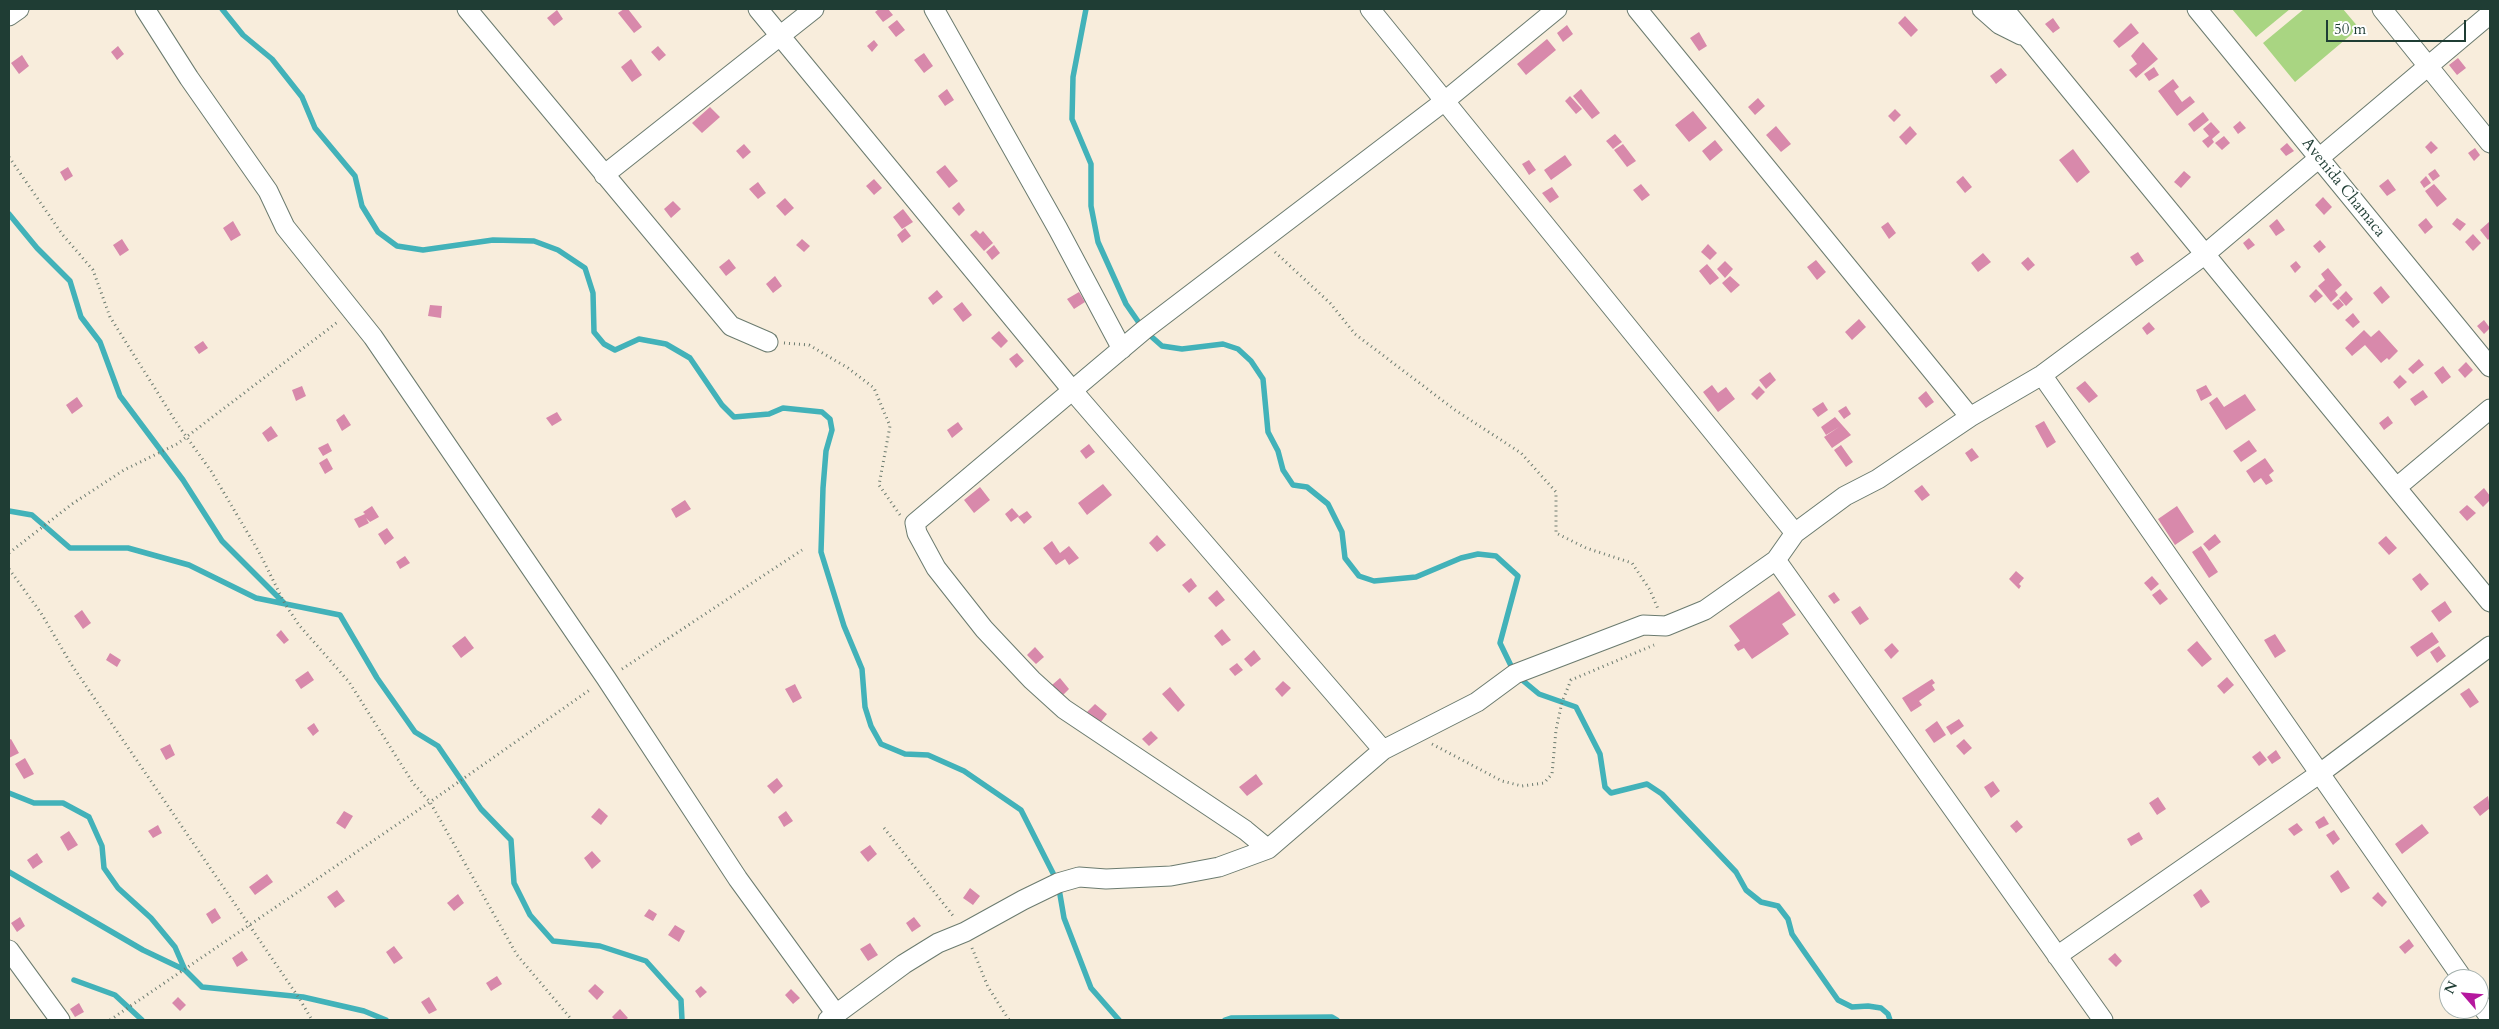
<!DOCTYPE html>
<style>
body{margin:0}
#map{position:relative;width:2499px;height:1029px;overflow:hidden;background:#f8eddc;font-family:Cardo,serif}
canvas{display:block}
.frame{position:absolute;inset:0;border:10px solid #1f3d34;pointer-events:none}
.north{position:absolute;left:2439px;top:969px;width:50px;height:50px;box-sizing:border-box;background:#fff;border:1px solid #a5b1ae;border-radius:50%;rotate:297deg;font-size:14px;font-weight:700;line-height:20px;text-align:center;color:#1f3d34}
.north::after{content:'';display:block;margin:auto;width:18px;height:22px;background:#b5179e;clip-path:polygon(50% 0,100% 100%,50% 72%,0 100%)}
.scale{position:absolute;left:2326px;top:20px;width:140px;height:22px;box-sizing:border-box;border:2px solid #1f3d34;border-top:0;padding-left:6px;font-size:15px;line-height:18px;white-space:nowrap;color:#1f3d34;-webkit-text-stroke:4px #fff;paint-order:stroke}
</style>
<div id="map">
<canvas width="2499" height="1029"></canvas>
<div class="frame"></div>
<div class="north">N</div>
<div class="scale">50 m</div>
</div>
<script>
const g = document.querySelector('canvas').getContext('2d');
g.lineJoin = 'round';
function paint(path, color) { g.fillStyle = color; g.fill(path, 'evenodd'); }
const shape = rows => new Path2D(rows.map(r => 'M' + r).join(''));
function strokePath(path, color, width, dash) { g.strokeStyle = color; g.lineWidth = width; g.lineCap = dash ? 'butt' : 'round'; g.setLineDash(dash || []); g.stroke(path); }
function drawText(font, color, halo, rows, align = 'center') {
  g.font = font + ' Cardo,serif'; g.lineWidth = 4; g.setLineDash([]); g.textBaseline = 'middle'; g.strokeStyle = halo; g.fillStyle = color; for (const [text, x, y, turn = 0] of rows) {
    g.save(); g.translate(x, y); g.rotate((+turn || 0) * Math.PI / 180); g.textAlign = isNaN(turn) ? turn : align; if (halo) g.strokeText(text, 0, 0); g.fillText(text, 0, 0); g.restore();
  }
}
const green = shape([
 [2232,9,2290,9,2256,37],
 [2304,9,2343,9,2359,28,2295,82,2263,43]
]);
const stream = shape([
 [222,9,243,35,272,59,302,97,315,128,355,176,362,206,378,232,397,246,423,250,493,240,534,241,558,250,585,268,593,293,594,332,604,344,615,350,639,339,666,344,690,358,722,405,734,417,769,414,783,408,822,412,830,419,832,430,826,451,823,488,821,552,844,626,862,669,865,707,871,726,881,744,905,754,928,755,964,771,1021,810,1058,883,1064,918,1091,988,1119,1020],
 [1086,9,1073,77,1072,119,1091,164,1091,206,1098,242,1126,304,1144,330,1162,346,1182,349,1223,344,1238,349,1251,361,1263,379,1268,432,1278,451,1283,470,1293,485,1307,487,1328,504,1342,532,1345,558,1359,576,1374,581,1416,577,1461,558,1478,554,1496,556,1518,576,1500,643,1515,674,1539,694,1576,707,1600,754,1605,787,1611,793,1647,784,1662,794,1736,872,1746,890,1761,902,1778,906,1788,919,1792,934,1803,950,1838,1000,1852,1007,1868,1006,1881,1008,1888,1014,1890,1020],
 [9,214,37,248,70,281,81,317,100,342,120,396,183,480,222,541,284,603],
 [9,511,32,515,70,548,128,548,189,565,256,598,340,615,377,678,415,732,438,746,481,809,511,840,514,883,530,915,553,941,600,946,646,961,681,1000,682,1020],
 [9,793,34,803,63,803,89,817,102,846,104,868,118,888,151,918,175,947,185,970],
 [9,872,143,950,185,970,202,987,303,997,364,1011,386,1020],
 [74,980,115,995,142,1020],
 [1225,1020,1231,1018,1332,1017,1337,1020]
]);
const building = shape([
 [624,9,628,9,642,27,634,33,618,13],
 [879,9,888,9,893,15,883,22,875,12],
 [557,10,563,19,554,26,547,18],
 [1905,16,1918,30,1911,37,1898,23],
 [2053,18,2060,28,2053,33,2045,24],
 [897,20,905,30,896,37,888,27],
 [2131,23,2139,33,2119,48,2113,41],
 [1567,25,1573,34,1563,42,1557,33],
 [1699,32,1707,46,1699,51,1690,38],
 [1547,39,1556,50,1526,75,1517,64],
 [874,40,878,45,872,52,867,46],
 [2143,42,2158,59,2136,78,2129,70,2137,64,2131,56],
 [118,46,124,54,117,60,111,52],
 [658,46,666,55,659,61,651,52],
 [924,53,933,66,924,73,914,60],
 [22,55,29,66,19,74,11,63],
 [2458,58,2466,68,2457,75,2449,65],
 [631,59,642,75,632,82,621,67],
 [2154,67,2159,75,2149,81,2144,74],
 [2001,68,2007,75,1996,84,1990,76],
 [2173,79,2179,87,2174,91,2182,102,2190,96,2195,102,2177,116,2158,91],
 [947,89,954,100,945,106,938,96],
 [1581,89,1600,113,1592,119,1573,96],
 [1570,96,1582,109,1576,114,1565,101],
 [1758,98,1765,106,1755,115,1748,107],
 [710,107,720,117,702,133,692,123],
 [1895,109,1901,115,1894,122,1888,116],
 [1693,111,1707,128,1689,142,1675,125],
 [2203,112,2209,120,2194,132,2188,124],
 [2240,121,2246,128,2238,134,2233,127],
 [2211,122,2220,132,2212,139,2214,142,2208,148,2202,141,2209,136,2203,129],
 [1776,126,1791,144,1781,152,1766,135],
 [1910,126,1917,134,1906,145,1899,137],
 [1615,134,1622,142,1613,149,1606,141],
 [2224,136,2230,143,2222,150,2215,143],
 [1715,140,1723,150,1710,161,1702,151],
 [2431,141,2438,148,2431,154,2425,147],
 [2287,143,2294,151,2286,156,2280,149],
 [744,144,751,152,743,159,736,151],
 [1623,144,1636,161,1627,167,1614,150],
 [2475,148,2480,155,2474,161,2468,153],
 [2073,149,2090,172,2077,183,2059,160],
 [1565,155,1572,165,1551,180,1544,170],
 [1529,160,1536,170,1529,175,1522,164],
 [945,165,958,181,949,188,936,172],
 [68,167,73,176,65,181,60,172],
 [2435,169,2440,176,2433,181,2428,174],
 [2184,171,2191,177,2181,188,2174,182],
 [1963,176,1972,187,1965,193,1956,182],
 [2426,176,2431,183,2424,188,2420,182],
 [874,179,882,188,874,195,866,186],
 [2388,179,2396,190,2387,196,2379,186],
 [758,182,766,193,758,199,749,189],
 [1641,184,1650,195,1642,201,1633,190],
 [2434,184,2447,199,2437,207,2425,191],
 [1552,187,1559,197,1550,203,1542,193],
 [2323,197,2332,207,2324,215,2315,205],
 [785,198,794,208,785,216,776,206],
 [673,201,681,209,671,218,664,209],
 [959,202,965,210,959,216,952,208],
 [903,209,913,222,902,229,893,217],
 [2426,218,2433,227,2425,234,2418,225],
 [2457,218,2466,224,2460,231,2452,224],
 [2277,219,2285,230,2276,236,2269,226],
 [233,221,241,235,231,241,223,228],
 [1888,222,1896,233,1889,239,1881,227],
 [2489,222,2490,238,2488,240,2480,230],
 [905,228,911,236,902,243,897,235],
 [976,230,980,234,983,231,993,243,984,251,970,235],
 [2473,234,2481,243,2473,251,2465,242],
 [2249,238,2255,245,2248,250,2243,243],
 [122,239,129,250,120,256,113,245],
 [802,239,810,246,804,252,796,245],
 [2320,240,2326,247,2319,253,2313,246],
 [1708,244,1717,253,1710,260,1701,252],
 [994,245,1000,253,992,260,986,252],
 [2138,252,2144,261,2136,266,2130,257],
 [1983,253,1991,262,1978,272,1971,263],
 [2028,257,2035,265,2028,271,2021,263],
 [729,259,736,268,726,276,719,267],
 [1816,260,1826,272,1817,280,1807,267],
 [1725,261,1733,269,1725,278,1717,269],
 [2296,261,2301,267,2295,273,2290,266],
 [1707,264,1719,278,1710,285,1699,271],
 [2328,268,2342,285,2335,291,2338,295,2331,302,2318,286,2325,280,2321,274],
 [775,276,782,286,773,293,766,284],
 [1730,276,1740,285,1731,293,1722,283],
 [2381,286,2390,297,2382,304,2373,293],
 [2316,289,2323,296,2315,303,2309,296],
 [937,290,943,297,933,305,928,298],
 [2346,291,2353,299,2346,306,2339,298],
 [1079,292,1085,302,1074,309,1067,299],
 [2339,299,2344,305,2338,310,2332,304],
 [962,302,972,315,963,322,953,309],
 [430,305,442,306,441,318,428,316],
 [2353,313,2360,322,2353,328,2345,320],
 [1859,319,1866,327,1852,340,1845,332],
 [2484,320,2490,328,2484,334,2477,326],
 [2149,322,2155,329,2147,335,2142,328],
 [2364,330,2371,337,2379,330,2398,351,2389,360,2387,358,2381,363,2365,345,2352,356,2345,348],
 [999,331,1008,341,1001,348,991,338],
 [203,341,208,348,199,354,194,347],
 [1017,353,1024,361,1016,368,1009,359],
 [2419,359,2424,365,2413,374,2408,369],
 [2466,362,2473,370,2465,378,2458,370],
 [2443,366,2451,377,2442,384,2434,373],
 [1770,372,1776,380,1766,389,1759,380],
 [2400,375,2407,382,2399,389,2393,382],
 [2085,381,2098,396,2089,403,2076,388],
 [1712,385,1718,393,1726,387,1735,399,1718,412,1703,392],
 [2206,385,2212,395,2201,401,2196,390],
 [302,386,306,396,296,401,292,390],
 [1759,386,1765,392,1757,400,1751,394],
 [2423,390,2428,397,2415,406,2410,399],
 [1926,391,1934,402,1926,408,1918,398],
 [2245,394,2256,410,2226,430,2209,403,2217,397,2224,407],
 [77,397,83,406,72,414,66,405],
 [1823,402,1828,410,1818,417,1812,409],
 [1846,406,1851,414,1844,419,1838,411],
 [557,412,562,420,552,426,546,418],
 [344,414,351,425,342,431,336,420],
 [2388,416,2393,423,2384,430,2379,423],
 [1835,417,1851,435,1832,448,1824,437,1839,427,1826,435,1821,427],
 [2044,421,2056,442,2047,448,2035,426],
 [958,422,963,429,952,438,947,430],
 [271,426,278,436,268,442,262,433],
 [2249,440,2257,451,2241,462,2233,451],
 [328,443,332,451,323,456,318,448],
 [1089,444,1095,452,1086,459,1080,451],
 [1841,445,1853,462,1846,467,1834,450],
 [1972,448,1979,457,1971,462,1965,453],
 [327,458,333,469,325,474,319,463],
 [2265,458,2274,471,2269,475,2273,481,2266,485,2261,478,2254,483,2246,471],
 [1103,484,1112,495,1087,515,1078,503],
 [1922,485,1930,495,1922,501,1914,491],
 [980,487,990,500,974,513,964,500],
 [2484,488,2490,496,2490,500,2483,507,2474,497],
 [685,500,691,509,676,518,671,509],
 [2467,505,2476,513,2467,521,2459,512],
 [372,506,379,517,370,522,366,518,369,523,359,528,354,519,365,514,363,512],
 [2177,506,2194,532,2175,545,2158,519],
 [1012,508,1019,516,1011,522,1005,514],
 [1027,511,1032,517,1024,524,1018,517],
 [387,528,394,538,385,545,378,534],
 [2215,534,2221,542,2209,551,2203,544],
 [1157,535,1166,545,1157,552,1149,543],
 [2386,536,2397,548,2389,555,2378,543],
 [1052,541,1060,553,1069,546,1079,558,1069,565,1065,559,1056,565,1043,548],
 [2201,546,2218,572,2209,578,2192,552],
 [405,556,410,563,400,569,396,562],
 [2016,571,2024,578,2019,584,2021,586,2019,589,2009,579],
 [2420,573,2429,584,2421,591,2412,579],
 [2152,576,2159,584,2151,591,2144,583],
 [1191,578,1197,586,1189,593,1182,585],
 [2160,589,2168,599,2160,605,2152,595],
 [1217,590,1225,600,1216,607,1208,598],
 [1779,591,1796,615,1782,624,1789,634,1752,659,1744,648,1738,651,1734,645,1740,641,1729,626],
 [1834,592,1840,600,1834,604,1828,596],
 [2445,601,2452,612,2439,622,2431,611],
 [1860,606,1869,619,1860,625,1851,612],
 [82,610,91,623,83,629,74,616],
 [1222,629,1231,640,1222,646,1214,636],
 [281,630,289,640,284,644,276,635],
 [2432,632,2439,642,2417,657,2410,647],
 [2275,634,2286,651,2275,658,2264,640],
 [465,636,474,648,461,658,452,646],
 [2197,641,2212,659,2202,667,2187,650],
 [1892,643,1899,651,1891,659,1884,650],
 [2439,646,2446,656,2437,663,2430,652],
 [1035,647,1044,657,1036,664,1027,655],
 [1254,650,1261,659,1251,667,1244,659],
 [110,653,121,660,117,667,106,660],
 [1237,663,1243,670,1235,676,1229,669],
 [308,671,314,680,301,689,295,680],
 [2227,677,2234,685,2224,694,2217,686],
 [1060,678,1069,689,1062,696,1052,685],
 [1932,679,1935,683,1932,685,1935,690,1919,701,1922,705,1911,712,1902,698],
 [1283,681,1291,688,1282,697,1275,689],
 [795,684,802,698,793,703,785,689],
 [1170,687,1185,705,1178,712,1162,694],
 [2469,688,2479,702,2470,708,2460,694],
 [1095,704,1107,714,1100,723,1087,712],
 [1959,719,1964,726,1951,735,1946,727],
 [1937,721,1946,735,1934,743,1925,730],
 [314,723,319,731,313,736,307,728],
 [1151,731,1158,738,1149,746,1142,739],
 [11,739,19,753,9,758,9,740],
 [1964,739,1972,748,1964,755,1956,746],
 [170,744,175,755,166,760,160,749],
 [2276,750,2281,758,2272,764,2267,757],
 [2260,751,2267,760,2259,766,2252,757],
 [25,758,34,774,24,779,15,764],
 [1256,774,1263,784,1247,796,1239,787],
 [777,778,783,786,774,794,767,786],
 [1993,781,2000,791,1991,798,1984,787],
 [2488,796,2490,808,2480,816,2473,807],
 [2158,797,2166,809,2157,815,2149,803],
 [599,808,608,816,601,825,591,817],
 [344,811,353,816,345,829,336,823],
 [786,811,793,821,784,827,778,817],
 [2324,816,2329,824,2319,829,2315,822],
 [2017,820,2023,827,2016,833,2010,826],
 [2297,823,2303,830,2294,836,2288,829],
 [2422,824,2429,833,2402,854,2395,844],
 [158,825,162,833,153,838,148,831],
 [2334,830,2340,839,2333,845,2326,835],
 [69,831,78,845,68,851,60,837],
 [2139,832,2143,839,2131,846,2127,839],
 [870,845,877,854,868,862,860,852],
 [592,851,601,861,592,869,584,858],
 [37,853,43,862,33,869,27,860],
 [2338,870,2350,888,2341,893,2330,876],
 [267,874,273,882,255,895,249,887],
 [970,888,980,896,973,905,963,898],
 [2201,889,2210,902,2201,908,2193,895],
 [337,890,345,901,335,908,327,897],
 [2378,892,2387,902,2382,907,2372,898],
 [458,894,464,903,454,911,447,903],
 [215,908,221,918,212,924,206,914],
 [649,909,657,914,653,921,644,916],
 [20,917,25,926,17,932,11,923],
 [914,917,921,926,912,932,906,923],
 [675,925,685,931,679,942,668,935],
 [2409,939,2414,946,2405,954,2399,947],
 [870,943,878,955,868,961,860,949],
 [394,946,403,958,394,964,386,952],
 [242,951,248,960,237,967,232,958],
 [2115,953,2122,961,2116,967,2108,959],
 [497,976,502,984,491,991,486,983],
 [595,984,604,992,597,1000,588,991],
 [701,986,707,992,700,998,695,991],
 [791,989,800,998,793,1004,785,995],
 [178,997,186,1005,180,1011,172,1003],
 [429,997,437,1010,429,1014,421,1002],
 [79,1003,84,1012,75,1017,70,1009],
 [620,1009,628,1018,625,1020,615,1020,612,1017]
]);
const path = shape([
 [9,157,62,234,93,270,110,317,178,425,211,471,259,552,285,604,299,625,349,682,413,783,430,802,517,955,572,1020],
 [1275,252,1330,303,1355,334,1455,410,1521,453,1556,492,1556,533,1586,548,1632,563,1650,590,1658,609],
 [784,343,809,345,848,368,874,388,890,426,879,485,900,515],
 [9,553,72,504,124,470,177,444,339,321],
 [9,569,41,613,71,664,299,998,312,1020],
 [622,669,802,550],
 [1432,744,1502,781,1522,786,1544,783,1552,774,1556,730,1562,702,1571,680,1654,645],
 [884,828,954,917],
 [972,948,988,987,1009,1020],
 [110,1020,430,802,591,689]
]);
const minor = shape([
 [145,9,189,78,268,191,285,227,373,337,606,678,738,879,836,1014],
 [467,9,731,326,768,342],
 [758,9,1072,390,1383,750],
 [934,9,1058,229,1122,349],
 [1370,9,1795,533],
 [1637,9,1970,417],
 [1982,9,1999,24,2021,35],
 [2004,9,2490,602],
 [2197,9,2490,367],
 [2382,9,2490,143],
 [9,16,19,9],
 [604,175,814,9],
 [2042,375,2463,979],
 [2397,487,2490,409],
 [1776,560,2103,1020],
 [1268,849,1245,830,1064,709,1032,680,984,629,936,568,917,533,915,523,1144,330,1446,100,1557,9],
 [9,950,60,1020],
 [2057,956,2319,774,2490,646],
 [2479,1002,2490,1018],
 [828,1020,904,964,938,943,965,932,1023,900,1058,883,1079,877,1106,879,1171,876,1219,867,1268,849,1383,750,1477,702,1515,674,1643,625,1666,626,1705,610,1776,560,1795,533,1845,496,1878,479,1970,417,2042,375,2204,255,2490,14]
]);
const streetNames = [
 ["Avenida Chamaca",2343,188,51]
];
paint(green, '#a9d582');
strokePath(stream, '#42b2b9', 5.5);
paint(building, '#d889ab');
strokePath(minor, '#6b7b6f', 21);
strokePath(path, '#6b7b6f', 3, [1, 4]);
strokePath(minor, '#fff', 19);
drawText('16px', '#1f3d34', '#fff', streetNames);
</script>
